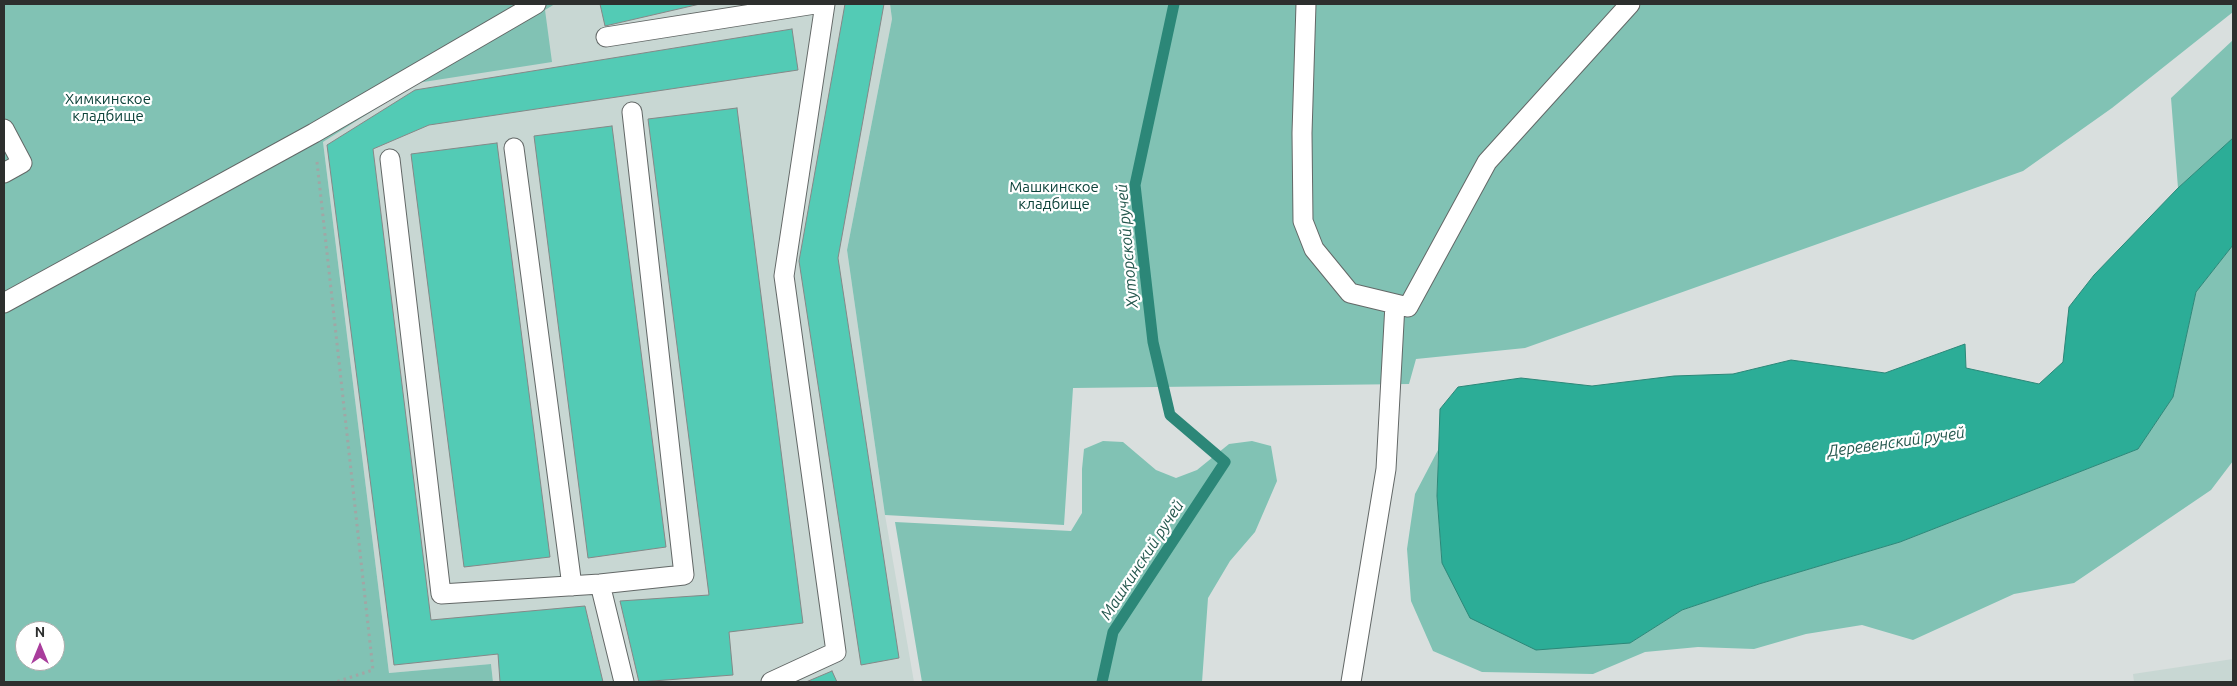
<!DOCTYPE html>
<meta charset="utf-8">
<style>
body{margin:0}
#map{position:relative;width:2237px;height:686px;overflow:hidden;background:#d9dfde;font-family:Ubuntu,sans-serif}
canvas{display:block}
.frame{position:absolute;inset:0;border:5px solid #2d2f2e;pointer-events:none}
.north{position:absolute;left:15px;top:621px;width:50px;height:50px;box-sizing:border-box;background:#fff;border:1px solid #abacab;border-radius:50%;rotate:0deg;font-size:14px;font-weight:700;line-height:20px;text-align:center;color:#2d2f2e}
.north::after{content:'';display:block;margin:auto;width:18px;height:22px;background:#a93d9c;clip-path:polygon(50% 0,100% 100%,50% 72%,0 100%)}
</style>
<div id="map">
<canvas width="2237" height="686"></canvas>
<div class="frame"></div>
<div class="north">N</div>
</div>
<script>
const g = document.querySelector('canvas').getContext('2d');
g.lineJoin = 'round';
function paint(path, color) { g.fillStyle = color; g.fill(path, 'evenodd'); }
const shape = rows => new Path2D(rows.map(r => 'M' + r).join(''));
function strokePath(path, color, width, dash) { g.strokeStyle = color; g.lineWidth = width; g.lineCap = dash ? 'butt' : 'round'; g.setLineDash(dash || []); g.stroke(path); }
function drawText(font, color, halo, rows, align = 'center') {
  g.font = font + ' Ubuntu,sans-serif'; g.lineWidth = 4.5; g.setLineDash([]); g.textBaseline = 'middle'; g.strokeStyle = halo; g.fillStyle = color; for (const [text, x, y, turn = 0] of rows) {
    g.save(); g.translate(x, y); g.rotate((+turn || 0) * Math.PI / 180); g.textAlign = isNaN(turn) ? turn : align; if (halo) g.strokeText(text, 0, 0); g.fillText(text, 0, 0); g.restore();
  }
}
const built = shape([
 [555,4,890,4,892,19,847,250,885,515,914,682,493,682,491,664,389,673,323,142,417,83],
 [2233,659,2233,682,2134,682,2133,674]
]);
const green = shape([
 [4,4,555,4,545,10,552,62,417,83,323,142,389,673,491,664,493,682,4,682],
 [25,631,55,631,55,661,25,661],
 [890,4,2233,4,2233,12,2112,108,2023,171,1525,348,1416,359,1409,384,1073,388,1064,525,885,515,847,250,892,19],
 [2233,40,2233,138,2178,188,2171,98],
 [2233,245,2233,461,2211,490,2074,583,2014,594,1913,640,1862,625,1806,634,1754,649,1698,647,1645,652,1593,674,1482,672,1433,651,1411,601,1407,549,1415,494,1438,450,1437,496,1442,563,1630,643,1682,610,1759,584,1900,542,2138,449,2173,397,2196,292],
 [1103,441,1123,442,1156,470,1176,478,1197,470,1229,444,1252,441,1271,446,1277,481,1255,532,1230,561,1208,598,1202,682,922,682,895,522,1071,531,1082,513,1082,469,1084,449]
]);
const water = shape([
 [2233,138,2233,245,2196,292,2173,397,2138,449,1900,542,1759,584,1682,610,1630,643,1536,650,1470,618,1442,563,1437,496,1440,409,1458,387,1521,378,1592,386,1674,376,1733,374,1791,360,1885,373,1965,344,1966,368,2039,384,2063,362,2069,307,2094,275,2178,188,2233,138]
]);
const stream = shape([
 [1102,682,1113,632,1225,462,1170,415,1153,342,1135,185,1174,4]
]);
const building = shape([
 [600,4,700,4,605,26,600,4],
 [845,4,884,4,838,258,899,658,861,665,799,261,845,4],
 [792,29,798,70,429,125,373,149,431,620,585,606,603,682,500,682,498,654,394,665,327,145,415,90,792,29],
 [737,108,803,623,729,632,733,675,639,682,620,601,709,595,648,119,737,108],
 [612,126,666,547,588,558,534,136,612,126],
 [497,143,550,557,464,567,411,154,497,143],
 [832,671,837,682,806,682,832,671]
]);
const path = shape([
 [317,162,373,670,336,682]
]);
const service = shape([
 [1306,4,1302,133,1303,221,1314,249,1350,293,1408,307,1487,162,1630,4],
 [606,37,815,4],
 [4,129,22,163,4,173],
 [514,148,572,586],
 [390,159,441,594,600,584,684,575,632,112],
 [4,303,314,133,536,4],
 [600,584,624,682],
 [771,682,836,652,784,276,825,4],
 [1351,682,1386,469,1395,304]
]);
const parkNames = [
 ["Химкинское",108,99],
 ["кладбище",108,116],
 ["Машкинское",1054,187],
 ["кладбище",1054,204]
];
const waterNames = [
 ["Хуторской ручей",1127,246,-95],
 ["Деревенский ручей",1896,442,-8],
 ["Машкинский ручей",1142,560,-57]
];
paint(built, '#c8d7d3');
paint(green, '#81c2b4');
paint(water, '#2cad97');
strokePath(water, '#2c8778', 1);
strokePath(stream, '#2c8778', 11);
paint(building, '#53cbb5');
strokePath(building, '#848988', 1);
strokePath(service, '#636867', 21);
strokePath(path, '#a1a6a5', 3, [2.5, 4]);
strokePath(service, '#fff', 19);
drawText('15px', '#0d433a', '#fff', parkNames);
drawText('italic 16px', '#25584e', '#fff', waterNames);
</script>
